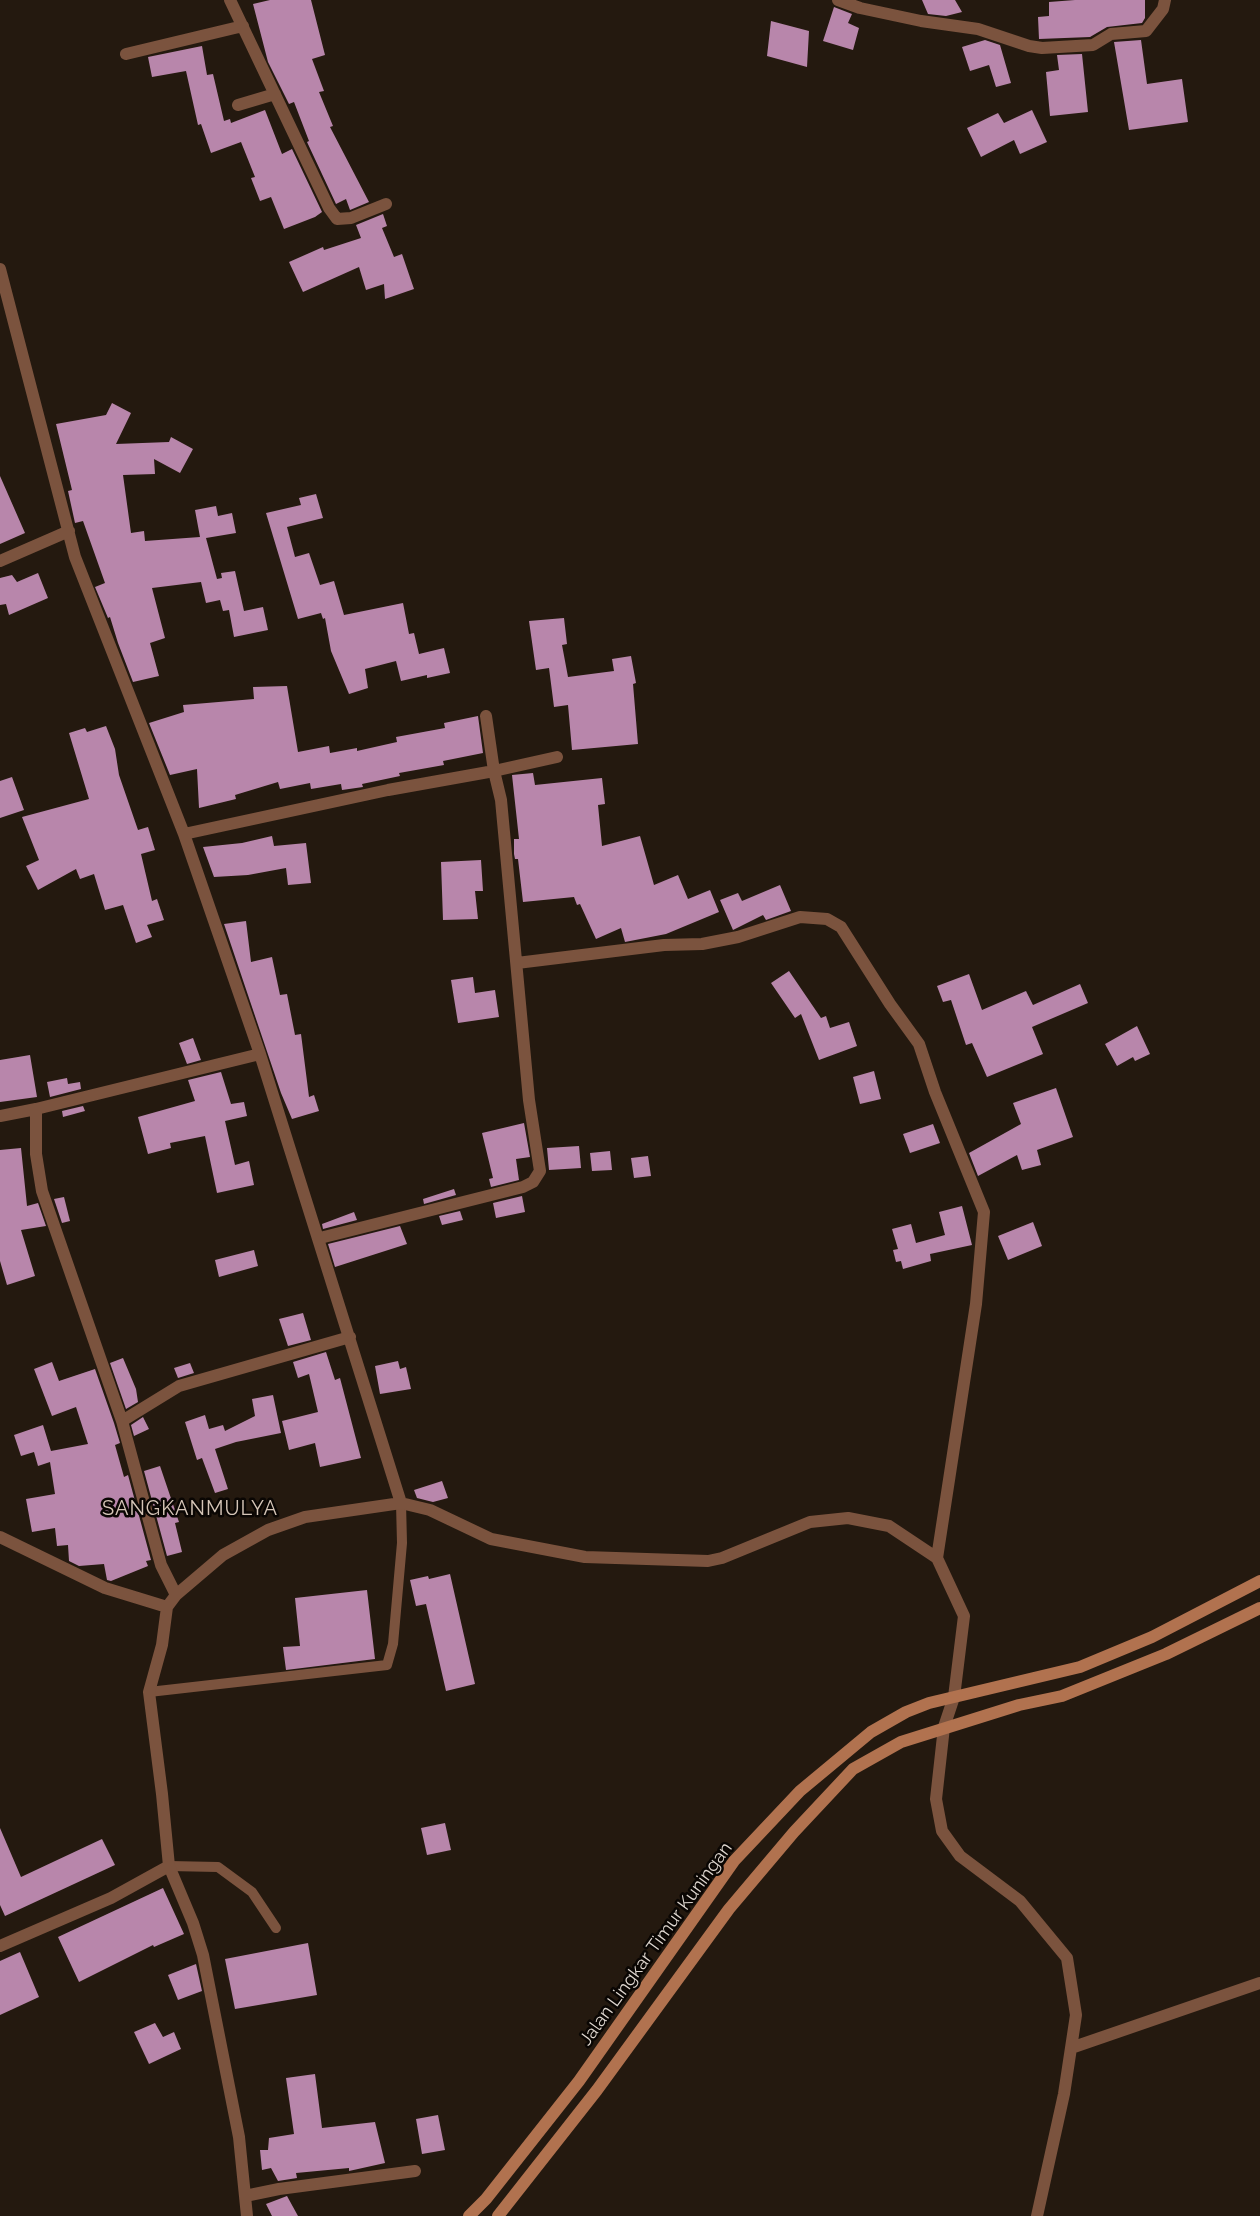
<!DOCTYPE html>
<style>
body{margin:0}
canvas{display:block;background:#24190f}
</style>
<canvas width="1260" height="2216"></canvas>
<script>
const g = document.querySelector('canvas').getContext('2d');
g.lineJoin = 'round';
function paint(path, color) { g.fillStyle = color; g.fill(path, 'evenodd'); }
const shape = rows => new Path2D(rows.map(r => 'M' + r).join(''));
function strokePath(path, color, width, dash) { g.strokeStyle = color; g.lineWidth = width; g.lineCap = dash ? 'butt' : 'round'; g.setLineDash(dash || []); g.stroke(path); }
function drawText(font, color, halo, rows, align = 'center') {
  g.font = font + ' Raleway,sans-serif'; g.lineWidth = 5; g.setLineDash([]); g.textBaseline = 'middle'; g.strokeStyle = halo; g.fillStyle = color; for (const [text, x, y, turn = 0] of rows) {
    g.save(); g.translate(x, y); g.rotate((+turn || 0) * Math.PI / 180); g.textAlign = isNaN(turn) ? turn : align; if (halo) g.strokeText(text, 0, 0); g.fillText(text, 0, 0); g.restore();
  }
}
const building = shape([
 [270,0,311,0,325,55,312,59,324,91,319,92,333,126,330,127,369,202,350,210,346,199,336,204,307,142,309,141,294,102,289,104,268,62,253,4],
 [922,0,955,0,962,12,946,16,928,14],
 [1075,0,1145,0,1145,18,1142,23,1107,27,1090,37,1039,39,1038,17,1049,16,1049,2],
 [834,7,852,14,848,23,859,28,853,50,823,41],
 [771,21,809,31,807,67,767,56],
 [985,40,1000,45,1011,83,996,87,989,65,970,71,962,47],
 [1141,40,1147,84,1182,79,1188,122,1129,130,1114,42],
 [202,46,207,75,213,74,224,121,230,119,231,123,265,110,282,154,292,149,322,212,315,217,284,229,271,197,260,201,251,178,255,177,241,142,211,153,201,124,198,125,186,71,152,77,148,57],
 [1082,54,1088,112,1050,116,1046,72,1059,70,1057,55],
 [1032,110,1047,142,1020,154,1014,140,981,157,967,128,998,113,1004,123],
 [383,214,387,226,382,228,394,257,402,254,414,289,385,299,384,284,366,290,359,267,303,292,289,262,323,247,324,250,361,238,356,225],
 [112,403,131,413,116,444,169,442,171,437,193,449,180,473,154,459,155,474,123,475,131,533,144,531,145,541,200,537,195,510,216,506,218,516,232,513,236,533,206,538,217,579,222,578,221,573,235,571,244,611,263,607,268,630,234,637,229,610,223,611,220,600,206,603,201,582,152,588,165,638,150,643,159,676,133,682,118,643,110,617,108,618,95,587,105,583,83,521,75,523,68,491,72,490,56,424,106,415],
 [0,476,25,533,0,544],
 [316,494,323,518,287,527,295,557,309,553,320,585,334,581,344,615,403,603,409,634,414,633,419,654,444,648,450,673,427,678,427,675,401,681,396,661,365,669,368,688,349,694,331,651,325,618,323,619,321,613,298,619,266,513,301,505,299,498],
 [38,573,48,598,9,615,6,604,0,605,0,578,12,575,17,582],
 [564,618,567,644,562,645,568,677,614,671,612,659,631,656,636,683,633,684,638,744,572,750,568,705,554,707,549,668,536,670,529,621],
 [287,686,298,752,329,746,330,753,357,748,357,751,397,742,396,737,445,728,444,723,478,716,483,753,443,761,444,765,399,773,400,776,362,784,363,787,342,790,341,784,311,789,310,783,280,789,278,782,235,795,236,799,199,808,197,769,170,775,149,723,184,712,183,705,254,699,253,687],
 [106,726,115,749,119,775,138,830,148,827,155,850,141,854,152,901,157,899,164,920,147,925,152,937,136,943,123,905,105,910,94,874,80,879,76,869,38,890,26,866,39,860,22,817,89,799,69,733,85,728,87,732],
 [533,773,535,785,602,778,605,804,598,805,602,846,640,836,654,885,678,875,688,899,710,890,719,912,666,934,625,942,621,928,596,939,580,904,577,905,574,897,523,902,518,859,515,859,514,854,514,839,519,839,512,775],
 [12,777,24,810,0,818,0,781],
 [272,836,274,846,306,843,311,883,288,885,286,868,248,875,214,877,203,847,242,843],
 [481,860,483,891,475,891,478,919,443,920,441,862],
 [780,885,791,911,766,920,763,915,733,930,720,900,738,893,742,901],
 [246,921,251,962,272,957,280,995,287,994,295,1035,301,1034,309,1097,314,1095,319,1111,292,1119,281,1093,224,924],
 [789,971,821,1018,826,1016,830,1028,849,1022,857,1046,819,1060,801,1014,795,1018,771,983],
 [969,974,982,1010,1026,991,1033,1005,1080,984,1088,1003,1032,1027,1043,1054,987,1077,972,1043,966,1045,951,1000,943,1002,937,986],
 [473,977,475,993,495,990,499,1017,458,1023,451,980],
 [1137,1026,1150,1054,1135,1061,1133,1057,1117,1066,1105,1044],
 [193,1038,201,1060,187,1064,179,1043],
 [30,1055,37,1097,0,1102,0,1060],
 [874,1071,881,1099,860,1104,853,1077],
 [221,1072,231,1104,244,1102,247,1116,225,1121,235,1165,249,1161,254,1185,217,1193,205,1136,170,1143,171,1148,148,1154,138,1117,195,1101,188,1080],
 [67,1078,68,1084,80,1082,81,1089,50,1097,47,1082],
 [1056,1088,1073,1137,1037,1150,1041,1165,1022,1170,1017,1155,978,1176,969,1153,1021,1124,1013,1103],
 [83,1106,85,1111,63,1117,62,1111],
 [524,1123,530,1157,516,1159,519,1180,491,1187,489,1179,493,1178,482,1133],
 [933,1124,940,1143,910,1153,903,1134],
 [579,1146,581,1168,549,1170,547,1148],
 [21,1148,27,1206,38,1203,46,1226,21,1230,35,1276,7,1285,0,1261,0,1150],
 [610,1151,612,1170,592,1171,590,1153],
 [648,1156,651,1176,634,1178,631,1158],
 [454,1189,456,1195,424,1204,423,1199],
 [522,1196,525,1212,496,1218,493,1203],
 [64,1197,70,1221,62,1223,54,1199],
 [962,1206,972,1245,930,1254,931,1261,903,1269,901,1261,896,1262,893,1250,898,1249,892,1229,911,1224,916,1243,945,1235,939,1212],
 [460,1211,463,1220,442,1225,439,1216],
 [354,1212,357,1220,323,1229,322,1224],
 [1033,1222,1042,1246,1008,1260,998,1236],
 [400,1226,407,1244,335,1267,328,1244],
 [254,1250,258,1266,219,1277,215,1260],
 [303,1313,311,1340,288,1346,279,1319],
 [326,1352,335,1380,340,1378,361,1458,320,1467,315,1443,289,1450,282,1421,318,1412,309,1374,298,1378,293,1362],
 [123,1358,136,1389,138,1402,126,1409,110,1363],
 [398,1361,400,1369,406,1367,411,1389,380,1394,375,1366],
 [52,1362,59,1381,95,1369,114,1423,120,1443,115,1445,124,1477,128,1475,151,1560,146,1561,148,1566,111,1581,107,1580,104,1564,79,1566,69,1561,68,1545,57,1546,55,1528,32,1532,26,1499,55,1494,50,1462,38,1466,34,1452,21,1456,14,1435,43,1425,51,1451,88,1444,76,1407,52,1416,34,1369],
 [190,1363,194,1373,178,1378,174,1368],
 [273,1395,281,1433,236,1442,215,1449,228,1489,215,1493,202,1458,197,1460,185,1422,205,1415,209,1429,223,1425,225,1431,255,1416,252,1399],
 [143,1417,149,1429,134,1436,131,1425],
 [160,1466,179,1522,175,1523,182,1552,167,1556,144,1471],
 [442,1481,448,1498,433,1502,417,1498,414,1490],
 [450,1574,475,1684,446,1691,426,1604,416,1606,410,1580,428,1576,429,1579],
 [367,1590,375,1659,286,1670,283,1647,300,1646,295,1598],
 [445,1823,451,1850,427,1855,421,1828],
 [0,1828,21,1877,102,1839,115,1865,5,1916,0,1905],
 [163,1888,184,1934,154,1947,153,1945,79,1982,58,1937],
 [308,1943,317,1995,235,2009,225,1959],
 [20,1952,39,1997,0,2015,0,1961],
 [196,1964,202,1991,178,2000,168,1975],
 [155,2023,163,2037,174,2032,181,2049,149,2064,134,2032],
 [315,2074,322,2128,375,2122,385,2163,349,2171,349,2168,296,2173,297,2178,278,2181,271,2168,262,2170,260,2150,268,2150,269,2138,294,2134,286,2078],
 [438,2115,445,2150,422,2154,416,2119],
 [287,2196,298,2216,272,2216,266,2204]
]);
const lane = shape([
 [149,1692,387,1665,393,1644,402,1543,401,1503],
 [169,1866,218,1867,252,1892,276,1928]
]);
const street = shape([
 [230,0,329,208,337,219,351,218,386,204],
 [838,0,860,8,921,21,978,29,1029,46,1042,48,1093,45,1111,34,1146,31,1163,9,1165,0],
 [126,54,243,26],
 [238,105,275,94],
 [0,269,75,557,184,834,260,1054,401,1503,430,1510,491,1539,585,1557,708,1561,722,1558,810,1522,848,1518,889,1526,937,1558,964,1616,954,1697,944,1727,936,1799,942,1831,960,1856,1020,1901,1067,1958,1076,2015,1064,2094,1037,2216],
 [0,561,69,531],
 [486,716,494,771,557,757],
 [184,834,388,790,494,771,501,800,529,1100,540,1171,533,1182,523,1187,320,1238],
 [517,963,664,945,702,944,738,937,800,917,827,919,841,927,890,1004,919,1044,935,1092,984,1212,976,1304,937,1558],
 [0,1116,36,1109],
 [122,1421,179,1386,350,1337],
 [0,1537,105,1588,167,1607],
 [176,1595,161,1565,122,1421,42,1191,36,1154,36,1109,260,1054],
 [0,1946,111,1898,169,1866],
 [1071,2048,1260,1983],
 [245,2196,279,2189,415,2171],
 [247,2216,239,2137,203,1955,193,1923,169,1866,162,1794,149,1692,162,1645,167,1607,176,1595,223,1555,268,1530,305,1517,401,1503]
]);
const secondary = shape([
 [469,2216,486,2199,579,2081,734,1861,800,1791,871,1732,906,1712,929,1703,1080,1667,1152,1637,1260,1581],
 [498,2216,597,2090,729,1909,794,1832,853,1769,901,1742,1019,1705,1062,1696,1166,1654,1260,1608]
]);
const streetNames = [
 ["Jalan Lingkar Timur Kuningan",656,1944,-54]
];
const quarterNames = [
 ["SANGKANMULYA",190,1509]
];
paint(building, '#b886ab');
strokePath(lane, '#7b533e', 10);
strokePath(street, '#7b533e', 12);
strokePath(secondary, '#b1724f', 12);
drawText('18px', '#ded6cf', '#0a0603', streetNames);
g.letterSpacing = '1px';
drawText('20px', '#d5c5b7', '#0a0603', quarterNames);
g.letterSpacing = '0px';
</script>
